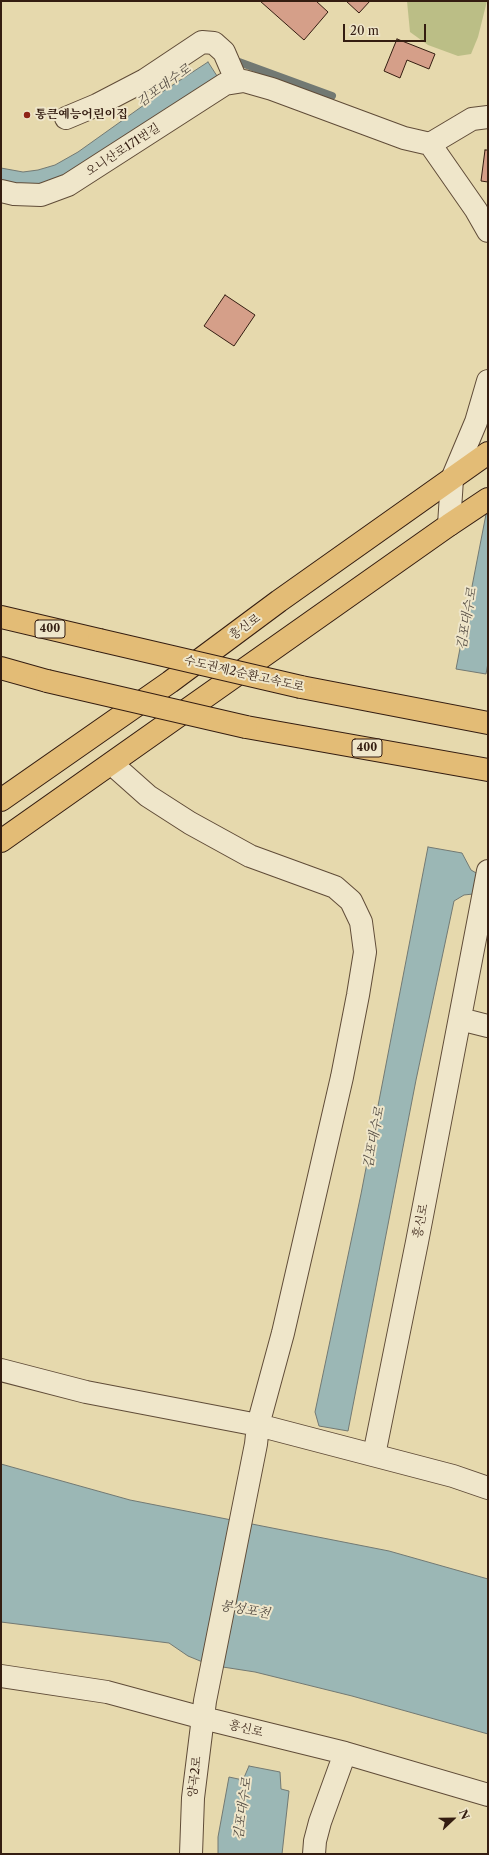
<!DOCTYPE html>
<meta charset="utf-8">
<style>
body{margin:0}
#map{position:relative;width:489px;height:1855px;overflow:hidden;background:#e6d9ad;font-family:"Libre Caslon Text",serif}
canvas{display:block}
.frame{position:absolute;inset:0;border:2px solid #341d11;pointer-events:none}
.north{position:absolute;left:433px;top:1799px;width:40px;height:40px;-webkit-text-stroke:3px #efe6ca;paint-order:stroke;rotate:68deg;font-size:11px;font-weight:700;line-height:16px;text-align:center;color:#341d11}
.north::after{content:'';display:block;margin:auto;width:14px;height:18px;background:#341d11;clip-path:polygon(50% 0,100% 100%,50% 72%,0 100%)}
.scale{position:absolute;left:343px;top:24px;width:83px;height:18px;box-sizing:border-box;border:2px solid #341d11;border-top:0;padding-left:5px;font-size:12px;line-height:14px;white-space:nowrap;color:#341d11;-webkit-text-stroke:3px #efe6ca;paint-order:stroke}
</style>
<div id="map">
<canvas width="489" height="1855"></canvas>
<div class="frame"></div>
<div class="north">N</div>
<div class="scale">20 m</div>
</div>
<script>
const g = document.querySelector('canvas').getContext('2d');
g.lineJoin = 'round';
function paint(path, color) { g.fillStyle = color; g.fill(path, 'evenodd'); }
const shape = rows => new Path2D(rows.map(r => 'M' + r).join(''));
function strokePath(path, color, width, dash) { g.strokeStyle = color; g.lineWidth = width; g.lineCap = dash ? 'butt' : 'round'; g.setLineDash(dash || []); g.stroke(path); }
function drawText(font, color, halo, rows, align = 'center') {
  g.font = font + ' "Libre Caslon Text","Noto Serif KR",serif'; g.lineWidth = 4; g.setLineDash([]); g.textBaseline = 'middle'; g.strokeStyle = halo; g.fillStyle = color; for (const [text, x, y, turn = 0] of rows) {
    g.save(); g.translate(x, y); g.rotate((+turn || 0) * Math.PI / 180); g.textAlign = isNaN(turn) ? turn : align; if (halo) g.strokeText(text, 0, 0); g.fillText(text, 0, 0); g.restore();
  }
}
const green = shape([
 [407,1,487,1,478,37,471,54,458,56,428,45,410,32]
]);
const water = shape([
 [208,62,217,76,98,159,45,186,1,185,1,168,23,172,38,170,55,165,78,152,165,90,208,62],
 [488,504,488,663,486,674,456,669,488,504],
 [428,847,462,853,471,870,478,874,473,894,464,895,454,901,416,1080,348,1431,319,1426,315,1412,361,1194,428,847],
 [1,1464,130,1500,389,1551,488,1579,488,1734,352,1696,255,1672,210,1665,188,1656,169,1643,1,1622,1,1464],
 [249,1766,280,1772,281,1789,289,1791,282,1854,218,1854,218,1837,229,1777,243,1780,249,1766]
]);
const stream = shape([
 [239,62,332,96]
]);
const building = shape([
 [260,1,316,1,328,12,304,40,260,1],
 [346,1,370,1,359,13,346,1],
 [397,39,435,54,429,69,407,60,400,78,384,71,397,39],
 [485,150,488,150,488,182,481,181,485,150],
 [225,295,255,315,234,346,204,326,225,295]
]);
const minor = shape([
 [66,118,97,105,145,80,202,42,214,43,224,52,237,82],
 [430,144,476,210,488,231],
 [1,191,14,194,41,195,68,185,225,84,244,81,272,89,404,138,430,144,472,119,488,117],
 [449,525,452,479,476,422,488,381],
 [112,764,148,796,190,823,250,856,335,887,351,901,361,922,365,952,358,995,342,1077,283,1333,258,1425,256,1444,205,1701,193,1798,191,1854],
 [460,1019,488,1026],
 [1,1370,86,1392,258,1425,453,1476,488,1488],
 [374,1455,417,1242,488,871],
 [1,1676,107,1692,203,1718,345,1753,488,1795],
 [314,1854,315,1841,320,1822,345,1753]
]);
const major = shape([
 [1,800,170,682,279,601,488,453],
 [1,841,449,525,488,499]
]);
const highway = shape([
 [1,617,99,640],
 [1,668,47,681],
 [301,687,488,723],
 [246,727,488,770]
]);
const highwayBridge = shape([
 [99,640,301,687],
 [47,681,246,727]
]);
const markers = [
 [27,115,4,"#8f2418"]
];
const shields = [
 [50,629,30],
 [367,748,30]
];
const shieldNames = [
 ["400",50,629],
 ["400",367,748]
];
const poiNames = [
 ["통큰예능어린이집",35,115]
];
const streetNames = [
 ["오니산로171번길",123,150,-33],
 ["흥신로",245,627,-36],
 ["수도권제2순환고속도로",244,674,13],
 ["흥신로",421,1221,-79],
 ["흥신로",246,1729,14],
 ["양곡2로",195,1777,-83]
];
const waterNames = [
 ["김포대수로",164,86,-36],
 ["김포대수로",467,619,-80],
 ["김포대수로",374,1138,-79],
 ["봉성포천",245,1610,10],
 ["김포대수로",243,1809,-82]
];
paint(green, '#bbbe86');
paint(water, '#9bb7b5');
strokePath(water, '#727973', 1);
strokePath(stream, '#727973', 8);
paint(building, '#d59f89');
strokePath(building, '#341d11', 1);
strokePath(minor, '#604c38', 24);
strokePath(major, '#341d11', 24);
strokePath(highway, '#341d11', 24);
strokePath(minor, '#efe6ca', 22);
strokePath(major, '#e3bc76', 22);
strokePath(highway, '#e3bc76', 22);
strokePath(highwayBridge, '#341d11', 24, []);
strokePath(highwayBridge, '#e3bc76', 22);
for (const [x, y, r, color] of markers) { const dot = new Path2D(); dot.arc(x, y, r, 0, 2 * Math.PI); g.fillStyle = color; g.fill(dot); strokePath(dot, '#efe6ca', 1.5); }
for (const [x, y, w] of shields) { const box = new Path2D(); box.roundRect(x - w / 2, y - 9, w, 18, 3); g.fillStyle = '#efe6ca'; g.fill(box); strokePath(box, '#341d11', 1); }
drawText('bold 11px', '#341d11', null, shieldNames);
drawText('bold 12px', '#341d11', '#efe6ca', poiNames, 'left');
drawText('12px', '#341d11', '#efe6ca', streetNames);
drawText('italic 13px', '#534b42', '#efe6ca', waterNames);
</script>
